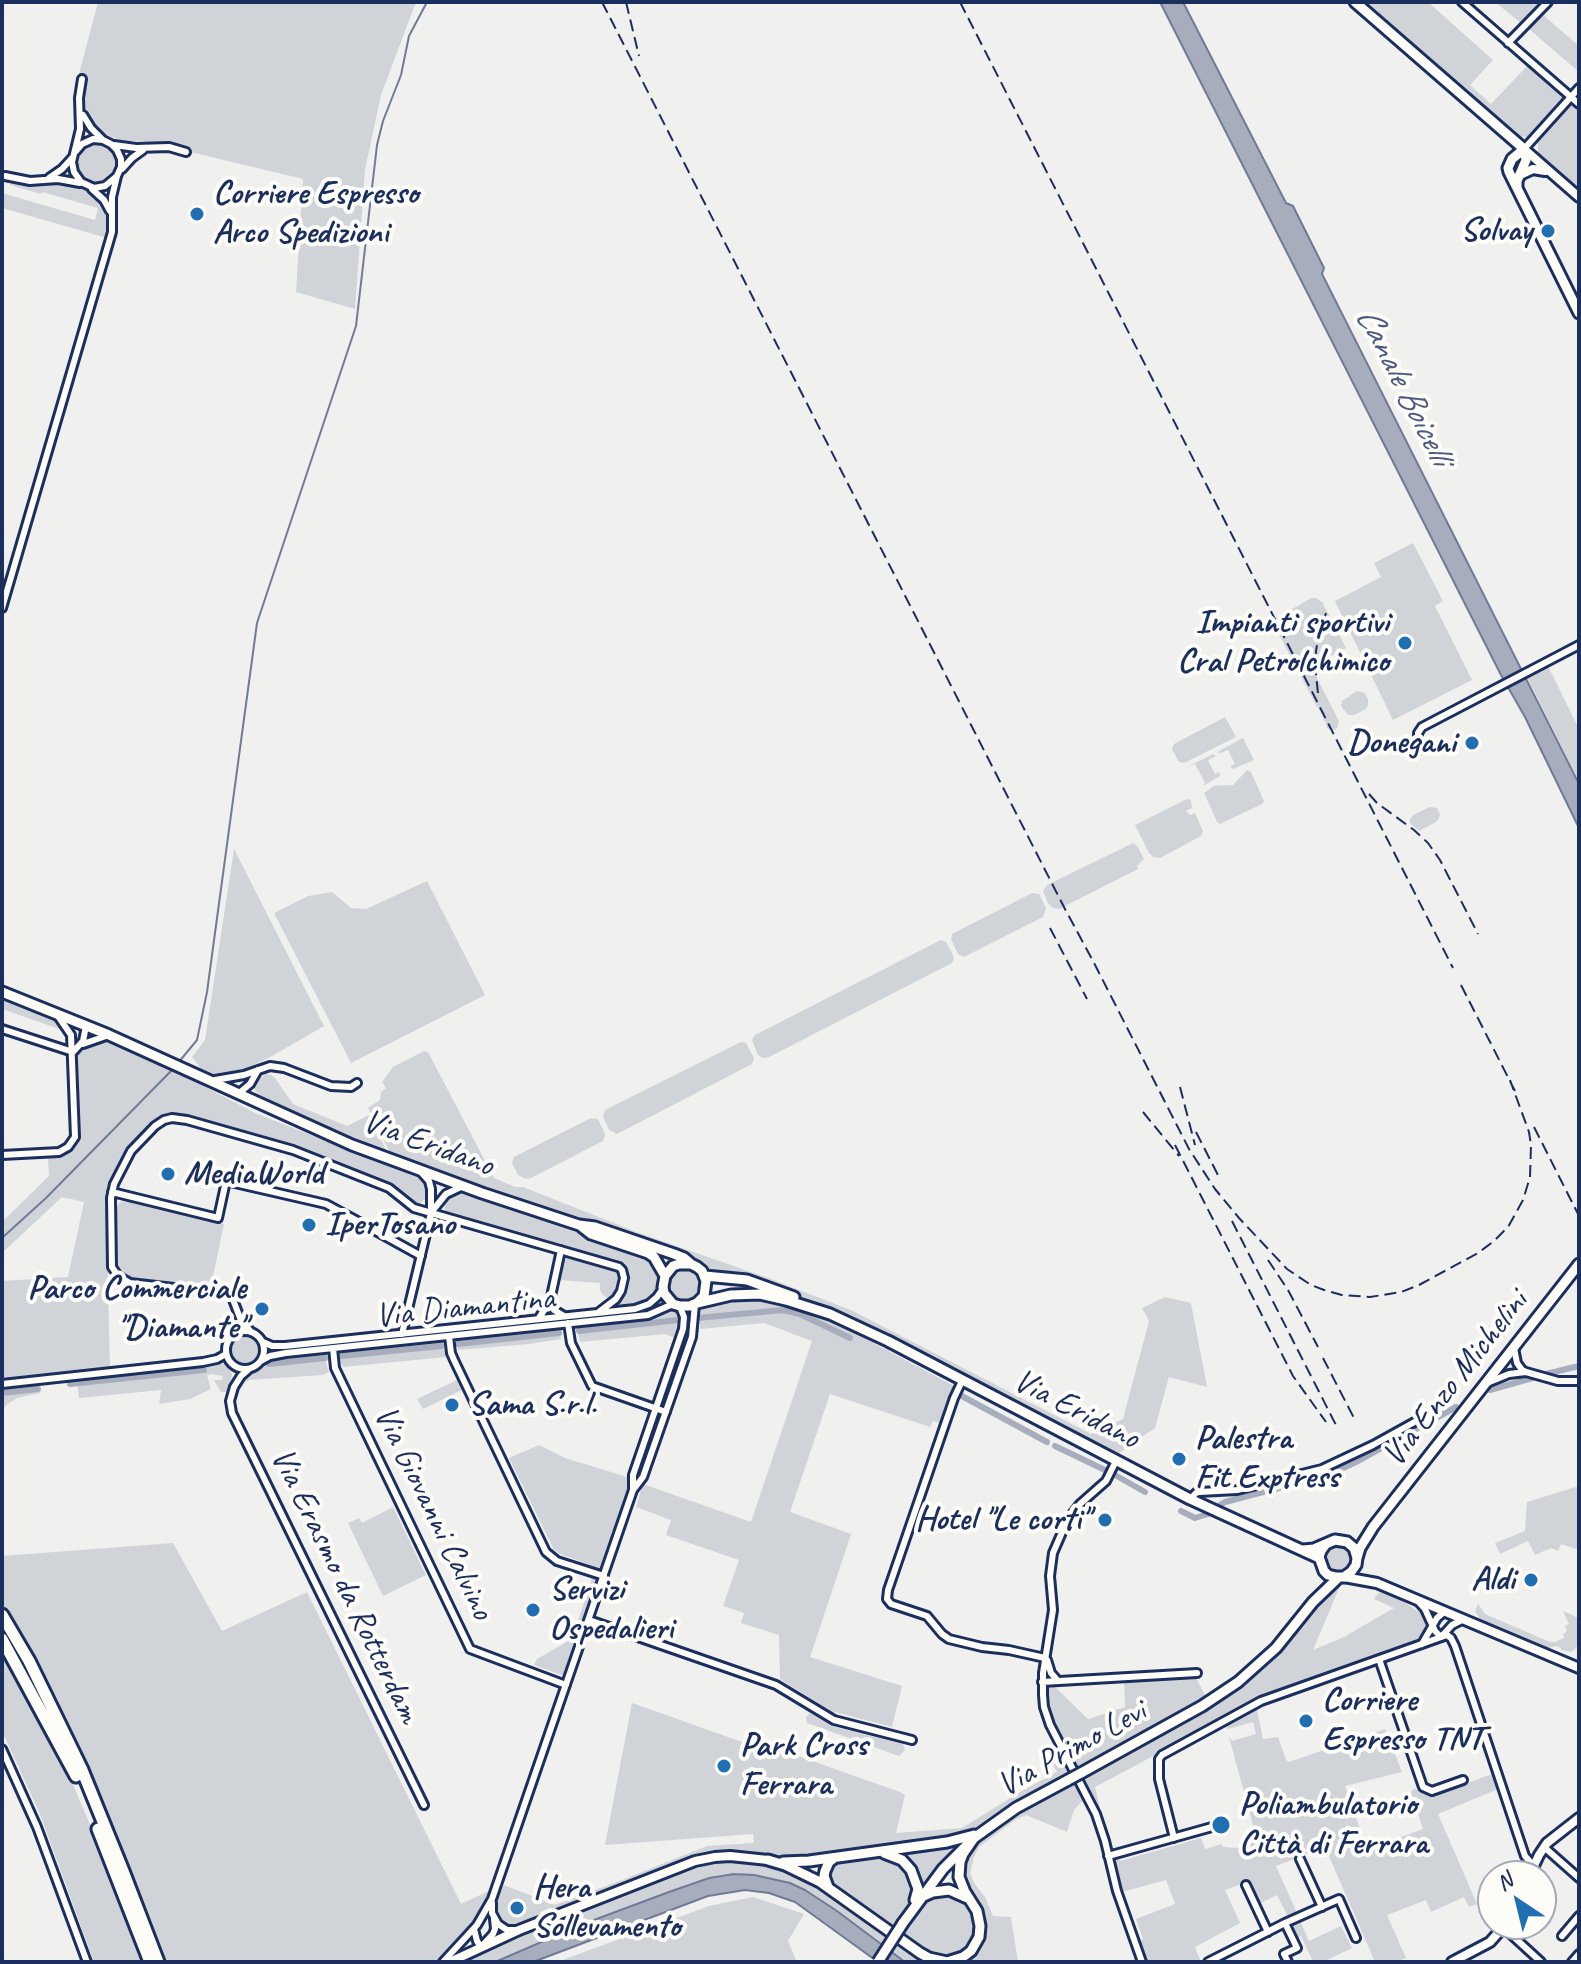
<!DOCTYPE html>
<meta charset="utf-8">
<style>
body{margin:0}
#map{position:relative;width:1581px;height:1964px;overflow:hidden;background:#f0f0ee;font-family:Caveat,sans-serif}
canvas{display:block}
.frame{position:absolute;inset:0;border:4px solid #1b2f5e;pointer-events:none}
.north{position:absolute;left:1477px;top:1860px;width:80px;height:80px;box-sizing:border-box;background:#fdfcf7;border:2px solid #a3aaba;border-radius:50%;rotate:325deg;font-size:22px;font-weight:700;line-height:32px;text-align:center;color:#1b2f5e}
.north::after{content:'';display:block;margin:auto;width:28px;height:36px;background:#1f6fb2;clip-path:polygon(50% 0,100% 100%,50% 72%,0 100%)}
</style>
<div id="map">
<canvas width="1581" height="1964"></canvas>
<div class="frame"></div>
<div class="north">N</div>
</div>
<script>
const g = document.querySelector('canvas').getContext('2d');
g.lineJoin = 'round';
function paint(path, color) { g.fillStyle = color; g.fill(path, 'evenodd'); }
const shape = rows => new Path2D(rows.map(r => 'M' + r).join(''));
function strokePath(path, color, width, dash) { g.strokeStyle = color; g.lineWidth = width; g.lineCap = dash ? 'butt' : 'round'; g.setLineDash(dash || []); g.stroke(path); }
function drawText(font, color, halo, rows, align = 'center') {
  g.font = font + ' Caveat,sans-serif'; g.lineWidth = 8; g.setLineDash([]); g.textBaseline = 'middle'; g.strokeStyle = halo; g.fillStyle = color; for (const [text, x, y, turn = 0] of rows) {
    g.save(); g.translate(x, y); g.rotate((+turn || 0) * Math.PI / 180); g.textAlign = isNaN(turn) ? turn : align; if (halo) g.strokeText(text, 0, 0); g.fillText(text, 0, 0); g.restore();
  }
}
const green = shape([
 [98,2,416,2,381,95,365,170,355,309,296,292,303,179,157,144,140,141,122,141,107,135,78,131,74,93],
 [1362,2,1428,2,1493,60,1470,85,1491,104,1529,64,1566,95,1531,134,1527,137,1517,136],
 [1495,2,1541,2,1521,23],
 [1542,14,1579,46,1579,72,1529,29],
 [1572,100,1579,106,1579,189,1538,152,1538,141,1540,137],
 '75 163a22 22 0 1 1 44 0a22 22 0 1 1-44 0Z',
 [10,182,29,185,65,183,78,186,94,194,106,209,109,223,107,238,2,208,2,193,95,220,98,208,42,192,41,194,10,185],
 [1413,543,1443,601,1435,606,1472,680,1393,720,1335,601,1381,577,1374,563],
 [1311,598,1316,598,1322,602,1346,648,1318,663,1317,678,1339,721,1337,728,1332,731,1326,727,1327,726,1320,711,1316,705,1272,621],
 [1548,666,1579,729,1579,781,1527,677],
 [1357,691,1365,693,1368,700,1368,705,1366,709,1354,715,1348,715,1341,706,1342,701],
 [1225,717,1236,737,1184,763,1179,762,1172,749,1174,744],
 [1243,738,1254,760,1233,769,1230,766,1235,764,1228,750,1219,754,1219,751],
 [1213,754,1216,756,1208,760,1215,774,1219,772,1220,776,1203,786,1205,783,1195,764,1185,768],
 [1247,770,1251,772,1264,801,1262,804,1220,824,1217,822,1204,793,1214,786,1233,785],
 [1187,799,1191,800,1192,808,1186,811,1190,815,1195,813,1203,831,1201,836,1160,858,1153,857,1149,853,1135,825],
 [1430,807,1437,808,1440,814,1439,818,1436,822,1419,831,1410,823,1410,819,1413,815],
 [1133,843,1138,847,1144,859,1137,866,1138,869,1059,909,1053,908,1048,903,1043,891,1047,885],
 [234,849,324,1026,272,1056,238,1073,218,1076,201,1069,192,1057,205,1040],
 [427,881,485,995,351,1063,274,913,308,896,332,892,351,908,366,909],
 [1032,893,1039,894,1046,908,1043,917,964,957,958,954,951,939,952,934],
 [941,940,946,942,952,953,954,959,952,963,769,1057,763,1058,758,1055,752,1040,755,1035],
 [2,999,59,1021,68,1032,2,1009],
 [102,1040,163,1065,255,1113,417,1177,430,1189,429,1196,420,1203,410,1202,392,1187,313,1154,173,1116,134,1144,127,1151,108,1192,108,1287,110,1370,2,1381,2,1281,68,1277,84,1202,62,1197,2,1253,2,1222,49,1176,48,1158,45,1157,45,1155,62,1154,73,1147,77,1142,80,1126,77,1056,82,1047,89,1043],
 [741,1042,746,1043,754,1058,752,1064,617,1134,609,1130,603,1116,605,1110],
 [424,1051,428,1052,494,1178,515,1187,523,1187,639,1233,771,1279,853,1311,1091,1434,1123,1419,1149,1321,1142,1308,1165,1297,1191,1303,1207,1387,1169,1377,1155,1428,1119,1453,1088,1440,893,1338,838,1312,743,1274,724,1275,711,1273,698,1260,440,1173,390,1153,368,1108,380,1100,381,1092,386,1088,382,1082,393,1067],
 [266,1074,271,1075,275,1078,293,1104,347,1126,369,1115,387,1152,273,1105,256,1092,254,1087,257,1081],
 [591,1118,598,1119,605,1134,603,1141,531,1178,526,1179,518,1175,512,1163,514,1157],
 [453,1193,467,1194,646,1255,653,1260,660,1272,657,1291,645,1302,614,1307,613,1305,621,1297,626,1281,617,1264,464,1218,448,1215,445,1211,444,1203,445,1199],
 [127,1201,224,1224,211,1286,132,1279,122,1273,117,1266,117,1207,120,1202],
 [571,1256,619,1271,621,1280,616,1297,611,1300,603,1295,600,1290,600,1283,559,1280,564,1260],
 [679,1266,697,1270,704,1287,698,1299,686,1305,669,1297,665,1279],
 [662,1297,666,1303,658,1308,645,1312,267,1354,267,1347,274,1349,633,1311,653,1306],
 [737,1298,748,1298,793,1307,851,1331,954,1386,940,1423,933,1421,930,1427,830,1394,790,1512,851,1534,810,1657,902,1686,892,1727,831,1711,780,1679,779,1635,741,1623,744,1613,723,1606,739,1560,666,1535,671,1520,636,1507,643,1484,751,1522,812,1341,764,1323,700,1329,699,1310,704,1306],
 [669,1309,673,1309,679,1317,678,1332,676,1338,665,1334,580,1342,576,1325,655,1317],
 [560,1327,561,1339,529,1344,458,1350,456,1338],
 '229 1350a16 16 0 1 1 32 0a16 16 0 1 1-32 0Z',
 [442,1340,446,1357,343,1367,340,1361,340,1351],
 [325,1353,326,1363,329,1372,323,1375,249,1380,244,1383,236,1398,235,1404,241,1417,239,1418,235,1409,235,1393,242,1380,266,1361,274,1357],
 [222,1364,228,1364,232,1375,228,1392,221,1392,214,1380,222,1380,223,1376,212,1374,207,1375,211,1389,190,1399,159,1404,161,1390,79,1398,77,1380],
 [457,1380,462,1390,423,1409,417,1399],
 [39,1383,40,1393,17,1398,6,1405,2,1412,2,1387],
 [539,1445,565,1458,627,1477,629,1489,601,1569,560,1554,554,1550,509,1458],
 [1579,1486,1579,1550,1561,1544,1558,1551,1551,1548,1535,1555,1528,1541,1500,1554,1495,1543,1525,1531,1527,1502],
 [393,1507,426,1575,383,1596,348,1523,359,1518,362,1523],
 [173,1543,222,1631,307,1592,461,1904,491,1890,484,1907,463,1939,438,1962,165,1962,63,1714,2,1602,2,1556],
 '1324 1559a14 14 0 1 1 28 0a14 14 0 1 1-28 0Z',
 [592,1578,597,1580,564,1676,534,1665,537,1659,572,1639],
 [1337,1586,1340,1586,1313,1650,1344,1637,1394,1608,1374,1599,1379,1592,1394,1596,1424,1615,1428,1623,1423,1637,1418,1642,1251,1701,1191,1736,1095,1787,1103,1820,1082,1778,1191,1718,1233,1691,1281,1650,1318,1604],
 [1478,1604,1485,1614,1550,1642,1555,1642,1564,1638,1563,1634,1567,1631,1565,1626,1569,1624,1563,1611,1579,1618,1579,1642,1575,1649,1571,1652,1561,1650,1561,1648,1556,1646,1549,1648,1480,1619,1475,1611],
 [2,1649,68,1773,94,1834,143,1962,94,1962,40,1814,2,1731],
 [1195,1676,1206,1697,1073,1774,1022,1799,972,1833,953,1838,791,1858,753,1853,706,1855,518,1927,510,1928,500,1922,495,1911,496,1901,504,1885,555,1905,617,1882,707,1846,754,1843,753,1834,605,1845,632,1703,776,1754,793,1752,798,1756,900,1792,905,1795,896,1833,962,1828,1020,1792,1057,1772,1053,1765,1070,1754,1051,1717,1047,1702,1047,1685,1053,1685,1088,1719,1125,1707,1124,1680],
 [1259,1705,1260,1708,1257,1710,1263,1739,1278,1737,1286,1760,1289,1762,1385,1729,1402,1772,1345,1786,1367,1849,1423,1829,1411,1793,1412,1790,1415,1789,1432,1796,1495,1773,1498,1789,1438,1814,1477,1904,1469,1907,1464,1897,1431,1912,1426,1900,1387,1915,1406,1958,1396,1962,1375,1962,1325,1847,1276,1866,1297,1913,1288,1917,1277,1895,1261,1903,1250,1881,1225,1890,1240,1923,1195,1947,1201,1962,1148,1962,1139,1941,1143,1939,1136,1919,1175,1904,1166,1880,1122,1892,1113,1860,1118,1856,1120,1861,1201,1838,1205,1849,1222,1844,1223,1847,1239,1848,1250,1843,1256,1836,1229,1737,1232,1741,1256,1734,1253,1722,1228,1729,1226,1725],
 [810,1713,831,1726,903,1744,905,1750,899,1756,807,1723,806,1717],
 [1075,1782,1084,1799,1074,1810,1067,1832,1026,1815,1015,1820,979,1847,974,1857,970,1873,974,1883,985,1897,993,1916,1011,1917,1018,1962,963,1962,978,1950,984,1934,984,1924,964,1883,961,1871,969,1849,993,1829,1016,1814],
 [964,1842,948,1856,921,1888,895,1853],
 [880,1856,887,1856,908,1868,915,1891,911,1903,894,1927,833,1885,827,1876,830,1865,836,1862],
 [727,1859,766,1863,784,1868,824,1887,926,1962,907,1962,837,1911,806,1890,791,1883,754,1875,735,1873,708,1877,583,1923,492,1962,457,1962,522,1932,685,1869,712,1861],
 [946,1894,961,1898,968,1904,972,1912,976,1928,975,1936,969,1947,963,1952,957,1955,942,1957,927,1952,902,1933,924,1901,927,1898],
 [753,1897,804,1914,788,1941,797,1962,557,1962,709,1906],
 [1300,1921,1309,1941,1341,1926,1352,1948,1323,1962,1313,1962,1301,1936,1294,1940,1288,1927]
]);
const water = shape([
 [1160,2,1183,2,1286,203,1293,206,1324,268,1322,274,1579,784,1579,828,1525,717,1501,675,1160,2],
 [734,1874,754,1875,790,1883,805,1890,837,1911,905,1962,878,1962,795,1902,769,1893,745,1890,708,1896,533,1962,495,1962,583,1924,669,1892,709,1878,734,1874]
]);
const stream = shape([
 [178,1063,197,1040,207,992,257,623,356,326,377,145,383,121,401,75,409,36,427,2],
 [2,1238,46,1198,174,1068]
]);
const canal = shape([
 [697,1318,783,1310,800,1314,850,1338],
 [579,1331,678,1320],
 [458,1344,559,1333],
 [342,1356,441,1346],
 [269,1364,325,1358],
 [1546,1374,1579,1366],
 [70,1384,204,1370],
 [1490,1390,1536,1377],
 [2,1393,38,1389],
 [960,1395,1047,1442],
 [1055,1446,1107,1471],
 [1115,1475,1145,1492],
 [1220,1505,1225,1502,1328,1475,1356,1462,1456,1407],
 [1181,1511,1195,1518,1208,1514]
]);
const minor = shape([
 [1462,2,1579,104],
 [1508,43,1548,2],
 [83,115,91,128,103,140],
 [114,145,136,148,169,147,186,152],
 [1524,149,1579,88],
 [76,151,82,144,93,139,103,140,111,144,117,150,121,159,121,167,117,176,105,186,94,188,81,182,74,172,72,162,80,129,79,98,82,79],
 [122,169,132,158,143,150],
 [5,176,30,181,58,179,80,183],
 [49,178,62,169,73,157],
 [92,189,104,200,110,211],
 [2,608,112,232,112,197,117,176],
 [1418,751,1418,733,1422,727,1579,645],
 [2,1029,73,1052],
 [83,1044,106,1036],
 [73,1052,83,1041,86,1026],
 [215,1080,244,1075,270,1066,284,1068,331,1086,351,1087,357,1083],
 [238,1094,250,1084,258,1070],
 [2,1155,59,1152,68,1147,75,1137,71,1035,58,1016],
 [112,1192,218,1218,226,1181,326,1204,361,1223],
 [433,1210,446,1194,463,1186],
 [363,1224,421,1256],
 [550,1301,554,1310,564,1316],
 [539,1318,550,1301,561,1250],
 [568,1323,571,1343,592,1386,666,1412],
 '226 1350a19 19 0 1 1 38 0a19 19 0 1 1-38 0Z',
 [251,1332,240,1318,232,1297,227,1294,130,1283,118,1276,112,1267,111,1198,114,1184,131,1151,155,1126,164,1120,172,1118,187,1120,293,1150,389,1188,414,1208,619,1267,622,1270,624,1278,621,1291,616,1299,599,1312],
 [402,1334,431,1213,431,1189,429,1181,421,1172],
 [449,1336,451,1353,454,1360,546,1552,557,1561,604,1576],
 [263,1342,272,1346,285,1346,635,1309,649,1304,657,1297,662,1290],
 [333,1348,335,1368,470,1649,566,1685],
 [1514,1348,1517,1363,1522,1370,1526,1372],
 [261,1361,270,1356,286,1353,648,1315,673,1304],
 [249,1369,241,1376,234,1387,230,1401,232,1413,424,1805],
 [962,1381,954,1398,888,1590,887,1599,891,1604,927,1616,942,1634,949,1639,982,1647,1009,1650,1045,1658],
 [1487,1383,1509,1374,1526,1372,1558,1381,1579,1381],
 [2,1384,203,1362,217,1359,226,1354],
 [1116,1461,1106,1481,1080,1504,1070,1517,1063,1530,1053,1553,1050,1576,1053,1610,1043,1673,1043,1695,1044,1707,1050,1725,1096,1814,1105,1841,1117,1891,1142,1962],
 [633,1490,633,1475,683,1329,684,1317,680,1307],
 [1190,1499,1196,1493,1199,1492,1237,1490,1322,1469,1373,1445,1429,1414],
 [1417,1600,1425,1609,1435,1631,1441,1637],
 [589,1620,776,1685,834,1720,912,1740],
 [1441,1637,1452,1625,1462,1620],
 [1422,1644,1437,1618,1445,1611],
 [1379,1659,1423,1787,1432,1791,1463,1780],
 [1047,1660,1051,1673,1058,1681],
 [1042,1682,1197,1673],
 [2,1749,37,1827,87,1962],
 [1174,1838,1159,1779,1159,1759,1162,1755,1261,1701,1447,1635,1451,1638,1455,1646,1525,1856,1533,1865],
 [1544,1847,1579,1878],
 [1108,1856,1212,1827],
 [1300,1859,1322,1907],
 [1246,1885,1268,1932],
 [492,1903,492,1913,498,1924,507,1930,515,1930],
 [1285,1923,1297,1948,1284,1954,1288,1962],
 [1504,1928,1541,1962],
 [474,1929,477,1941,481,1947,493,1934,495,1929,494,1919],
 [1562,1936,1579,1916],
 [443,1962,477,1925,492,1899,633,1490,643,1477,692,1337,695,1304],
 [1208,1962,1285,1923,1339,1899,1356,1938],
 [1572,1962,1579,1954]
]);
const secondary = shape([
 [1524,149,1579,197],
 [1520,175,1533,169,1545,171],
 [1344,1577,1377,1583,1579,1668],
 [1529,1876,1539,1855,1547,1843,1579,1818],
 [450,1962,519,1930,695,1861,715,1857,730,1856,768,1860],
 [1452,1962,1490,1942,1506,1924]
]);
const primary = shape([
 [1355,2,1524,149],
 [1524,149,1512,159,1508,168,1509,172,1579,313],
 [1517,188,1517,181,1526,160,1524,149],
 [2,992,109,1035,352,1145,482,1193,579,1225,595,1227,674,1254,684,1258,691,1264],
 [582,1227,591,1234,648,1253,654,1257,665,1276,663,1287,664,1293,673,1304,680,1306,690,1306,697,1303,704,1296,706,1281,702,1271,697,1267,691,1264,679,1264,673,1266,665,1276],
 [705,1276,747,1280,794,1297],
 [697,1303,731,1295,760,1294,786,1300,830,1314,888,1341,1190,1499,1319,1558],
 [1303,1550,1314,1549,1335,1540,1347,1542,1354,1548,1357,1558,1356,1565,1351,1572,1344,1577,1336,1577,1328,1575,1324,1571,1319,1557,1321,1551,1326,1544],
 [1357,1558,1360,1548,1373,1527,1579,1264],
 [1081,1773,1202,1706,1238,1682,1276,1648,1313,1602,1339,1577],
 [884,1853,902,1860,911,1870,918,1889,915,1900],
 [768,1860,785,1865,820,1882,920,1953,929,1958,947,1962,963,1957,971,1951,979,1937,980,1926,977,1911,965,1892,959,1877,960,1862,963,1854,974,1838],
 [783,1862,809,1861,947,1842,974,1835],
 [828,1887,824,1876,825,1871,829,1862,833,1859],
 [924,1896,933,1892,949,1890,967,1898],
 [903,1923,943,1869,974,1838,1016,1808,1068,1780]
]);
const motorway = shape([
 [2,1615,29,1661,82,1770,123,1871,158,1962],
 [2,1639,76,1776],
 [98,1829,150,1962]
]);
const rail = shape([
 [602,2,1065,909,1093,961,1189,1149,1215,1189,1239,1218,1287,1269,1311,1285,1324,1290,1342,1295,1370,1297,1401,1292,1419,1285,1478,1253,1494,1241,1508,1227,1523,1200,1530,1177,1531,1145,1529,1132,1510,1080],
 [626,2,639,56],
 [960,2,1453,968],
 [1318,693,1315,666,1316,651,1319,634,1326,613],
 [1369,794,1377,803,1414,830,1428,843,1440,860,1478,934],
 [1050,928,1087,999],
 [1461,985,1515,1091],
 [1180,1087,1195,1145],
 [1143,1112,1179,1156],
 [1534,1127,1579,1216],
 [1196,1132,1220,1179],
 [1175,1145,1293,1376,1326,1422],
 [1232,1221,1338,1429],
 [1268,1260,1288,1290,1318,1347],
 [1323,1358,1355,1420]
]);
const primaryBridge = shape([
 [1068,1780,1081,1773],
 [878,1962,903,1923]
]);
const markers = [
 [197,214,8,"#1f6fb2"],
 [1548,231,8,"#1f6fb2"],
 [1405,643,8,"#1f6fb2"],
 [1472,743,8,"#1f6fb2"],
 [168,1174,8,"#1f6fb2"],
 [309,1225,8,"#1f6fb2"],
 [262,1309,8,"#1f6fb2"],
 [452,1405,8,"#1f6fb2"],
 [1179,1459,8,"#1f6fb2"],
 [1105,1520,8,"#1f6fb2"],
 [1531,1580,8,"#1f6fb2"],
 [533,1610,8,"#1f6fb2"],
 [1306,1721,8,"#1f6fb2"],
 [724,1766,8,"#1f6fb2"],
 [1221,1825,10,"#1f6fb2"],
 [517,1908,8,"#1f6fb2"]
];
const poiNames = [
 ["Corriere Espresso",213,194],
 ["Arco Spedizioni",213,233],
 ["Solvay",1532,231,"right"],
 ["Impianti sportivi",1389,623,"right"],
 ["Cral Petrolchimico",1389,662,"right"],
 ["Donegani",1456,743,"right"],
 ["MediaWorld",184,1174],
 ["IperTosano",325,1225],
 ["Parco Commerciale",246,1289,"right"],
 ["\"Diamante\"",246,1328,"right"],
 ["Sama S.r.l.",468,1405],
 ["Palestra",1195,1439],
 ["Fit Exptress",1195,1478],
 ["Hotel \"Le corti\"",1089,1520,"right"],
 ["Aldi",1515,1580,"right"],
 ["Servizi",549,1590],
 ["Ospedalieri",549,1629],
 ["Corriere",1322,1701],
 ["Espresso TNT",1322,1740],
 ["Park Cross",740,1746],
 ["Ferrara",740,1785],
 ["Poliambulatorio",1239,1805],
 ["Città di Ferrara",1239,1844],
 ["Hera",533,1888],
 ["Sollevamento",533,1927]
];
const streetNames = [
 ["Via Eridano",428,1144,20],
 ["Via Diamantina",465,1308,-6],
 ["Via Enzo Michelini",1456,1379,-52],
 ["Via Eridano",1076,1410,27],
 ["Via Giovanni Calvino",433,1513,64],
 ["Via Erasmo da Rotterdam",345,1586,64],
 ["Via Primo Levi",1072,1749,-29]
];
const waterNames = [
 ["Canale Boicelli",1403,386,63]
];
paint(green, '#d0d3d8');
paint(water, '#a7adbd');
strokePath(water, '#6f7b97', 2);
strokePath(stream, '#6f7b97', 2);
strokePath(canal, '#a7adbd', 6);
strokePath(minor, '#1b2f5e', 12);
strokePath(secondary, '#1b2f5e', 14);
strokePath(primary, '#1b2f5e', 15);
strokePath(motorway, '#1b2f5e', 17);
strokePath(minor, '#fdfcf7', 6);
strokePath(secondary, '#fdfcf7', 8);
strokePath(primary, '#fdfcf7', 9);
strokePath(motorway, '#fdfcf7', 11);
strokePath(rail, '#1b2f5e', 2, [12, 6]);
strokePath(primaryBridge, '#1b2f5e', 15, []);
strokePath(primaryBridge, '#fdfcf7', 9);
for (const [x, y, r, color] of markers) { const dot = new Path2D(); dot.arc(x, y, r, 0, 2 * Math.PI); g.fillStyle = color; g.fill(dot); strokePath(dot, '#fdfcf7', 3); }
drawText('bold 34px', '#1b2f5e', '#fdfcf7', poiNames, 'left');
drawText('34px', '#1b2f5e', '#fdfcf7', streetNames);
drawText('italic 36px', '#4c5b7f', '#fdfcf7', waterNames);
</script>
